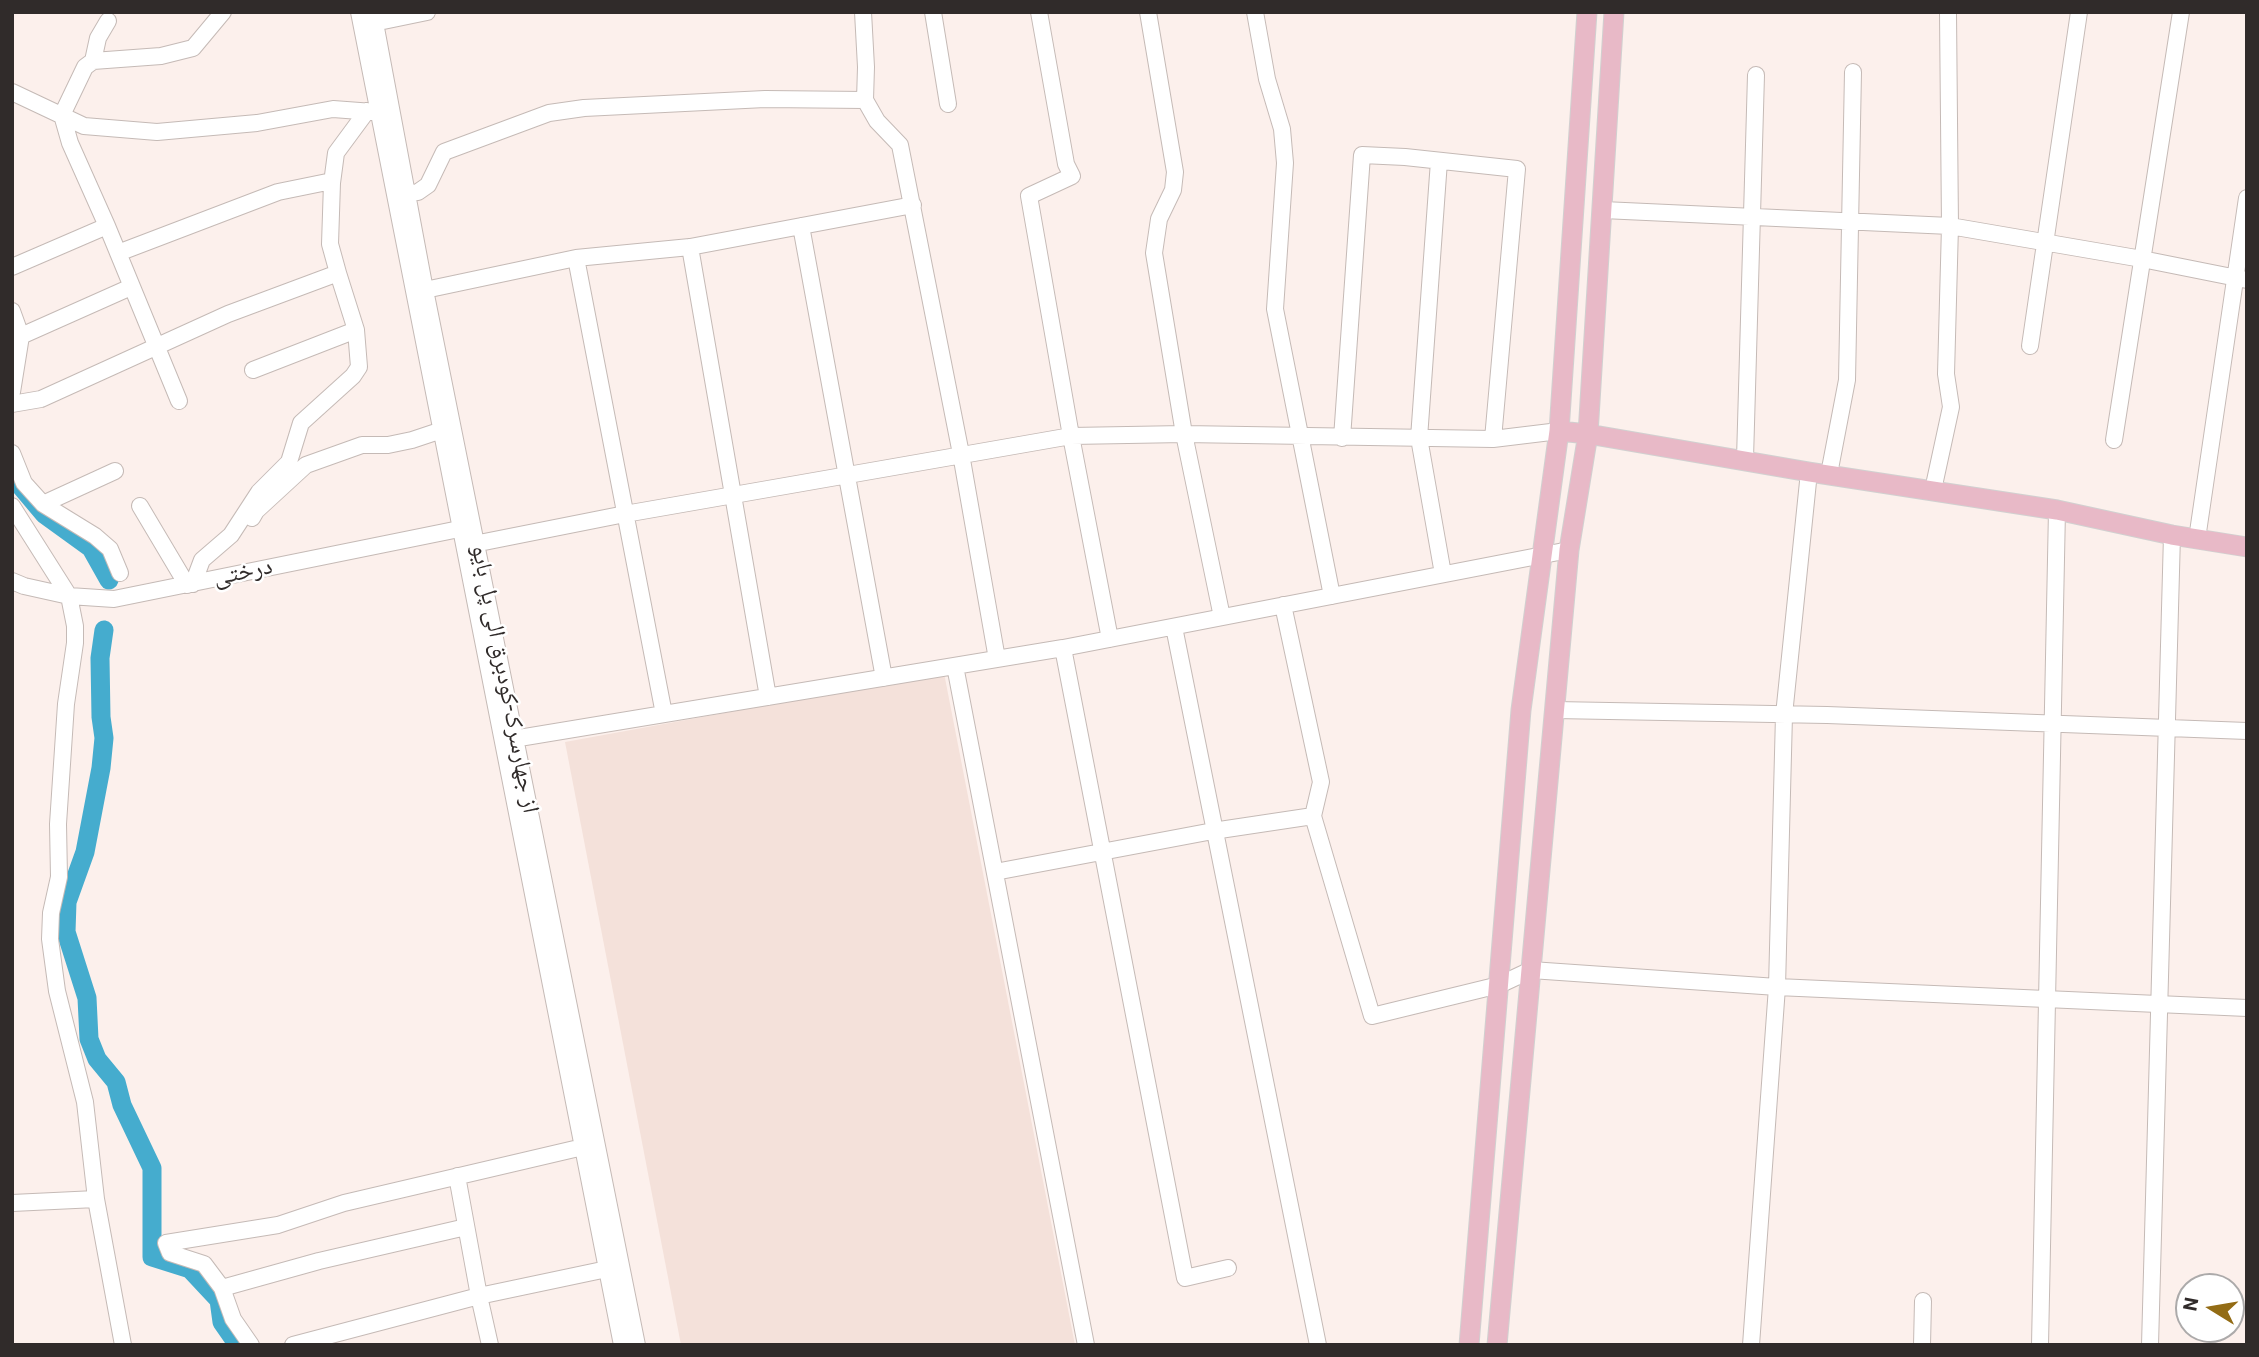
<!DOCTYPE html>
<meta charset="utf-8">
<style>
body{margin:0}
#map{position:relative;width:2259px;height:1357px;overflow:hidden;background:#fcf0ec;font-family:Roboto,sans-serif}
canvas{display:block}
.frame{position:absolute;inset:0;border:14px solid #302b2a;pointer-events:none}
.north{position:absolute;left:2175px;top:1273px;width:70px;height:70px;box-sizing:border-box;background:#fff;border:2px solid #acaaaa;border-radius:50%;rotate:281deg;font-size:19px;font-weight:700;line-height:28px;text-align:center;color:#302b2a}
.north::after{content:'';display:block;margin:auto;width:24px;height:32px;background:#936c15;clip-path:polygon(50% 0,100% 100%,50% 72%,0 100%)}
</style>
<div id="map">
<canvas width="2259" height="1357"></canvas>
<div class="frame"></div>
<div class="north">N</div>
</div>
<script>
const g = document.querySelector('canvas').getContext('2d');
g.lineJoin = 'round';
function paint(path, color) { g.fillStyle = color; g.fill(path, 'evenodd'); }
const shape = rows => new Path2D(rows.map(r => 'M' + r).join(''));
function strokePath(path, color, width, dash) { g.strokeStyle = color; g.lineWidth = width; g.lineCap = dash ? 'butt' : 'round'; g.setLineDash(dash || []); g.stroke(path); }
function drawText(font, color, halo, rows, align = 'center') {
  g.font = font + ' Roboto,"Noto Naskh Arabic",sans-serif'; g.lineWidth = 5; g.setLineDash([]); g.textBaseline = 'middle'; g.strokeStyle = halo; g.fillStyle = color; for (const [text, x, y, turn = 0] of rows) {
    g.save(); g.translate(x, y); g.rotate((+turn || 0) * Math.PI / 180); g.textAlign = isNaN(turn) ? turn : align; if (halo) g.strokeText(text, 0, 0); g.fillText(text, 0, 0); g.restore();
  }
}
const built = shape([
 [944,673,1075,1345,681,1345,565,742]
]);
const river = shape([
 [12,476,44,514,91,548,109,580],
 [104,630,100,658,101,717,104,738,101,768,85,852,67,902,66,932,87,998,89,1039,97,1059,116,1082,122,1105,152,1168,152,1257,190,1269,219,1300,222,1322,238,1345]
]);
const minor = shape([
 [359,12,622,1345],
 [373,12,425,290,637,1345],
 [863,12,866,67,865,100,877,121,900,145,961,454,997,659],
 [933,12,948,104],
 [1039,12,1066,164,1072,176,1029,196,1071,436,1110,639],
 [1148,12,1175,172,1173,190,1159,219,1154,253,1184,434,1222,617],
 [1255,12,1267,79,1282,129,1285,163,1275,309,1332,596],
 [364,25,427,12],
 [93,61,98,38,108,21],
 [12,92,84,126,157,132,257,123,333,109,373,112],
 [1439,161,1419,438,1443,574],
 [407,194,418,192,428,185,444,152,549,113,584,108,765,99,865,100],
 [1603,210,1950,226,2142,259,2247,280],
 [801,226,884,678],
 [690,247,768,697],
 [118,253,278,192,332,181],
 [576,258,664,714],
 [12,267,107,226],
 [425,290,576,258,690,247,913,205],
 [12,311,21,336,12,392],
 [21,336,131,287],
 [2030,346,2079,12],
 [253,370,356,330],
 [179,401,107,226,70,143,62,115,85,67,93,61,161,56,193,48,223,12],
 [12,404,41,399,228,314,338,273,330,244,332,183,336,153,367,111],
 [1342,438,1362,155,1405,157,1517,169,1493,439],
 [2114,440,2181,12],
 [12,453,24,483,43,504,95,536,110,549,120,573],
 [1745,459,1756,75],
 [1829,474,1847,380,1853,72],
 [1933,490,1951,407,1946,374,1950,226,1948,13],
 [43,504,115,471],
 [12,506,69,596,75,626,75,643,66,704,58,824,59,877,51,913,50,939,57,991,85,1102,96,1199,123,1345],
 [140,506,187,585],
 [252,518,256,511,306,465,362,445,388,445,412,440,442,430],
 [2197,539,2247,198],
 [469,545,625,514,1071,436,1184,434,1493,439,1559,431],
 [12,581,24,586,69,596,114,599,469,527],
 [193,584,202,560,231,535,259,492,289,462,301,423,353,376,359,367,356,330,338,273],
 [1283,605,1321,782,1313,816,1372,1016,1499,985,1531,970,1777,987,2247,1008],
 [1174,627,1318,1345],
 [1063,648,1185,1278,1228,1268],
 [955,666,1086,1345],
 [1555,710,1827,715,2247,731],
 [507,740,1063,648,1569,550],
 [995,872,1213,831,1313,816],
 [457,1176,479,1296,490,1345],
 [12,1203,96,1199],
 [222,1288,319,1261,466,1227],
 [251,1345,233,1319,222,1288,204,1264,170,1253,166,1243,278,1225,344,1203,583,1147],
 [293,1345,479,1296,607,1269],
 [1751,1345,1777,987,1784,715,1809,472],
 [1922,1345,1923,1301],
 [2040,1345,2057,510],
 [2150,1345,2172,535]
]);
const major = shape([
 [1559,431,1588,434,1809,472,2057,510,2172,535,2247,547],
 [1469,1345,1521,710,1559,431,1587,12],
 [1497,1345,1569,550,1588,434,1614,12]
]);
const streetNames = [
 ["درختی",243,573,-12],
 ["از جهارسرک-کودبرق الی پل بایو",504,679,79]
];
paint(built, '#f4e1da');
strokePath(river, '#45acce', 19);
strokePath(minor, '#c5bab6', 18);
strokePath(major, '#d1d0d0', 21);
strokePath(minor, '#fff', 16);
strokePath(major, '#e8b9c7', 19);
drawText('24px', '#302b2a', '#fff', streetNames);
</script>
